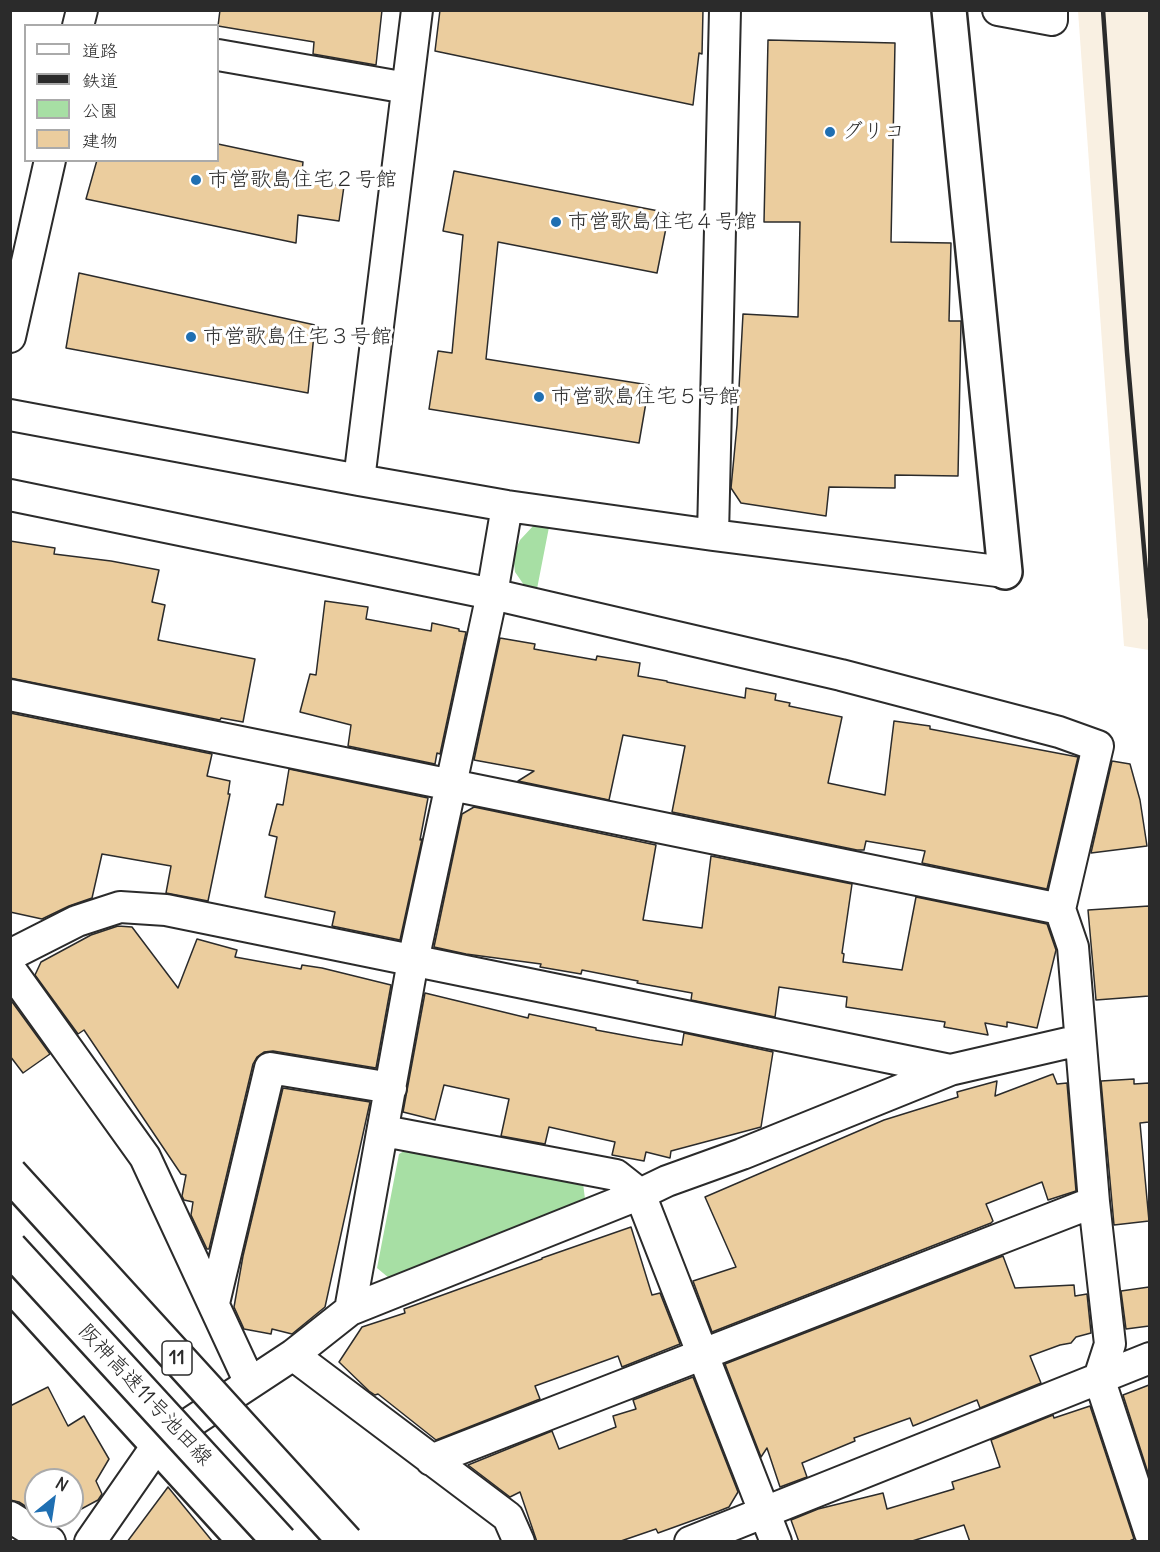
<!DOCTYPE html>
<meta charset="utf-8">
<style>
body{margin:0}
#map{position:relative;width:1160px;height:1552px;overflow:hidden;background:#fff;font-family:Delius,"Klee One",sans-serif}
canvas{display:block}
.frame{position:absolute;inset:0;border:12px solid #2b2b2b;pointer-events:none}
.legend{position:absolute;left:24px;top:24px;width:195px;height:138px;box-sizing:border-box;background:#fff;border:2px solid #aaa;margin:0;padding:8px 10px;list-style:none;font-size:18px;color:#2b2b2b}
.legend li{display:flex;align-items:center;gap:12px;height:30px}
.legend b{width:30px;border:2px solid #aaa}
.north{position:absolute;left:24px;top:1468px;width:60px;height:60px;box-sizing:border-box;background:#fff;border:2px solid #aaa;border-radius:50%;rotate:30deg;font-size:16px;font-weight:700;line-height:24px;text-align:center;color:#2b2b2b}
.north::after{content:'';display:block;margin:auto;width:21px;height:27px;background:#1f6fb2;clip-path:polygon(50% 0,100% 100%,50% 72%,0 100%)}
</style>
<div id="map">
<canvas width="1160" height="1552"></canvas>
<div class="frame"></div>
<ul class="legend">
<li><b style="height:8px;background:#fff"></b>道路</li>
<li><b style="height:8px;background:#2b2b2b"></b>鉄道</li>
<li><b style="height:16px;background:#a7dfa4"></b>公園</li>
<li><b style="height:16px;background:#ebcd9e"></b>建物</li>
</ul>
<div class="north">N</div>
</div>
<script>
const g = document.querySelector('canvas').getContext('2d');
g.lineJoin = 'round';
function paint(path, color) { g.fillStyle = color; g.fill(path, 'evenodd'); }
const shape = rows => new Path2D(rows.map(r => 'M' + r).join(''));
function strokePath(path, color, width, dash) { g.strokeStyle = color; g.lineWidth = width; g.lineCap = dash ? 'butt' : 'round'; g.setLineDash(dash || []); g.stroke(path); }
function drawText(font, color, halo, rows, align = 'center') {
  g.font = font + ' Delius,"Klee One",sans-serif'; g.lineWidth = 6; g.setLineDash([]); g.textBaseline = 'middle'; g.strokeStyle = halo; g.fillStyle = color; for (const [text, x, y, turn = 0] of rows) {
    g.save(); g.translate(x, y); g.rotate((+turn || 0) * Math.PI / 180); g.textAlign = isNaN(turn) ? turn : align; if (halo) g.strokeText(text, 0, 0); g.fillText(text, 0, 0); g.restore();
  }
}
const built = shape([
 [1078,11,1149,11,1149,650,1124,646]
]);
const green = shape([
 [550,522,536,594,524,585,515,572,513,555,520,540,534,525],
 [414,1145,583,1183,585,1199,389,1278,377,1268,399,1154]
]);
const building = shape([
 [220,10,382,10,376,65,313,54,314,42,218,26,220,10],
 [440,10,703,10,702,54,699,53,693,105,435,51,440,10],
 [768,40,895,43,891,242,951,243,949,321,961,321,958,476,895,475,895,488,829,487,826,516,741,503,731,488,737,425,743,314,798,317,800,222,764,222,768,40],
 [218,144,303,162,301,181,344,186,339,221,298,215,296,243,86,199,97,160,218,160,218,144],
 [454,171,669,213,657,273,498,242,486,359,649,385,639,443,429,409,438,351,452,353,463,235,443,231,454,171],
 [79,273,315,325,308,393,66,348,79,273],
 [10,541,55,548,54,554,111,561,159,570,152,602,165,605,158,640,255,659,243,722,221,718,220,720,10,678,10,541],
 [325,601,368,607,366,619,431,631,432,623,459,629,459,631,466,632,440,754,437,753,435,764,348,746,351,725,300,712,310,674,316,675,325,601],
 [500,638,535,644,534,649,596,660,597,656,640,663,638,676,667,681,667,682,745,698,746,688,776,694,775,700,790,703,789,706,842,717,828,783,885,795,894,721,930,726,930,729,1078,757,1047,889,922,863,925,851,866,841,864,850,857,850,672,812,685,746,623,735,609,800,518,781,534,771,474,760,500,638],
 [10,713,212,754,207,776,230,781,228,794,230,794,208,901,166,893,171,866,102,854,92,898,69,906,42,919,10,912,10,713],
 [1112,761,1130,764,1140,800,1147,846,1091,853,1112,761],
 [289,769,428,798,420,840,422,839,400,940,332,926,335,912,265,897,277,837,269,835,277,804,283,805,289,769],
 [474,807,656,845,643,920,702,928,711,856,852,884,842,953,844,954,843,962,902,970,916,897,1047,924,1056,950,1037,1028,1007,1022,1007,1027,985,1023,988,1035,944,1027,945,1022,846,1007,847,997,779,987,775,1017,691,1000,692,993,637,983,638,981,582,970,581,974,540,967,541,964,466,954,434,947,462,814,474,807],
 [1149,906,1149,996,1096,1000,1088,910,1149,906],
 [118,926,132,927,178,988,197,939,237,950,235,957,301,969,302,965,322,968,391,985,376,1068,273,1051,264,1052,257,1057,253,1064,209,1249,207,1249,191,1215,193,1202,184,1200,182,1196,186,1175,181,1174,84,1030,78,1034,35,975,41,962,91,935,118,926],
 [425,993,528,1018,529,1014,596,1028,596,1030,650,1040,682,1045,684,1033,773,1052,761,1127,671,1151,670,1158,646,1152,644,1161,612,1155,615,1142,549,1127,545,1144,501,1136,509,1099,444,1085,435,1120,403,1112,425,993],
 [10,999,50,1054,23,1073,10,1056,10,999],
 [1053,1074,1057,1084,1067,1083,1076,1191,1048,1200,1042,1182,986,1204,993,1221,991,1223,712,1332,693,1281,736,1267,705,1197,884,1120,958,1097,957,1092,997,1081,995,1096,1053,1074],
 [1134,1079,1134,1084,1149,1083,1149,1122,1140,1123,1149,1221,1114,1225,1101,1081,1134,1079],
 [283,1088,370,1102,325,1307,292,1334,272,1329,271,1334,244,1329,234,1307,243,1256,283,1088],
 [631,1227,652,1295,660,1293,680,1344,622,1367,618,1356,535,1386,540,1399,436,1440,378,1394,375,1395,369,1391,339,1362,362,1327,405,1313,404,1309,542,1259,542,1258,631,1227],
 [1003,1256,1015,1288,1074,1285,1075,1296,1087,1294,1091,1333,1076,1337,1071,1343,1060,1345,1030,1356,1041,1383,980,1408,977,1400,913,1426,910,1418,854,1438,855,1441,802,1463,807,1477,780,1487,767,1448,761,1457,725,1364,1003,1256],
 [1149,1287,1149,1326,1126,1329,1121,1291,1149,1287],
 [693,1377,738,1492,729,1507,719,1511,658,1533,656,1529,618,1542,537,1542,520,1492,510,1497,468,1465,552,1431,559,1449,616,1427,613,1416,636,1409,633,1400,693,1377],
 [1149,1385,1149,1476,1123,1395,1149,1385],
 [48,1387,68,1426,84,1416,109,1459,96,1481,102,1494,98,1500,72,1514,72,1480,36,1480,36,1513,19,1502,10,1500,10,1406,48,1387],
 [1090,1406,1134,1539,1127,1542,970,1542,964,1525,909,1542,799,1542,791,1520,818,1509,883,1493,887,1509,954,1489,952,1482,1000,1467,991,1440,1053,1415,1054,1418,1090,1406],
 [168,1487,213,1542,127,1542,168,1487]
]);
const minor = shape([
 [998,10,1052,20,1052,10],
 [78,26,82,10],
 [218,55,407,88],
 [10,337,50,160],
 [10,415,359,480,507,506,713,535,1005,572],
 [359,480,417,10],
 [10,495,492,594,841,675,1059,732,1098,746,1060,909,1073,947,1094,1202,1110,1344,1099,1378,1150,1533],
 [713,535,725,10],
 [10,695,1060,909],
 [10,955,77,921,120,907,166,910,950,1070],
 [10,969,145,1157,250,1383],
 [384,1131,616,1175,640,1194,776,1542],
 [214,1303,270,1068,391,1088],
 [350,1310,413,961,492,594,507,506],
 [293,1355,508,1517,519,1542],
 [431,1460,1094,1202],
 [10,1517,50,1542],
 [90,1542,158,1444,293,1355,350,1310,640,1194,667,1181,742,1154,950,1070,1080,1040],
 [690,1542,1150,1358]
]);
const tertiary = shape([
 [949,10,1005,572],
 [10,1283,246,1542]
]);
const rail = shape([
 [1103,10,1127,352,1150,618]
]);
const motorwayBridge = shape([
 [10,1174,346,1542],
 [10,1248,280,1542]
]);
const markers = [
 [830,132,6,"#1f6fb2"],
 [196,180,6,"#1f6fb2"],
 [556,222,6,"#1f6fb2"],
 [191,337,6,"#1f6fb2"],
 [539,397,6,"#1f6fb2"]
];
const shields = [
 [177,1358,30]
];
const shieldNames = [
 ["11",177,1358]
];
const poiNames = [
 ["グリコ",842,132],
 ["市営歌島住宅２号館",208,180],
 ["市営歌島住宅４号館",568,222],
 ["市営歌島住宅３号館",203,337],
 ["市営歌島住宅５号館",551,397]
];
const streetNames = [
 ["阪神高速11号池田線",145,1395,47]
];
paint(built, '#f9f0e2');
paint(green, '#a7dfa4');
paint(building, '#ebcd9e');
strokePath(building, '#2b2b2b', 1.5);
strokePath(minor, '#2b2b2b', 34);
strokePath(tertiary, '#2b2b2b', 38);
strokePath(minor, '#fff', 30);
strokePath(tertiary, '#fff', 33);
strokePath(rail, '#2b2b2b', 4.5);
strokePath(motorwayBridge, '#2b2b2b', 38, []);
strokePath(motorwayBridge, '#fff', 33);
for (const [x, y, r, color] of markers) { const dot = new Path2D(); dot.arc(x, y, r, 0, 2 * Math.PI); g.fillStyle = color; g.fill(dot); strokePath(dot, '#fff', 2); }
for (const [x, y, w] of shields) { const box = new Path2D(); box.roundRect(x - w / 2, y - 17, w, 34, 4.5); g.fillStyle = '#fff'; g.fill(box); strokePath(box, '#2b2b2b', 1.5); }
drawText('bold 20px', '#2b2b2b', null, shieldNames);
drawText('21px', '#2b2b2b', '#fff', poiNames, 'left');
drawText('21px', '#2b2b2b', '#fff', streetNames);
</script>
